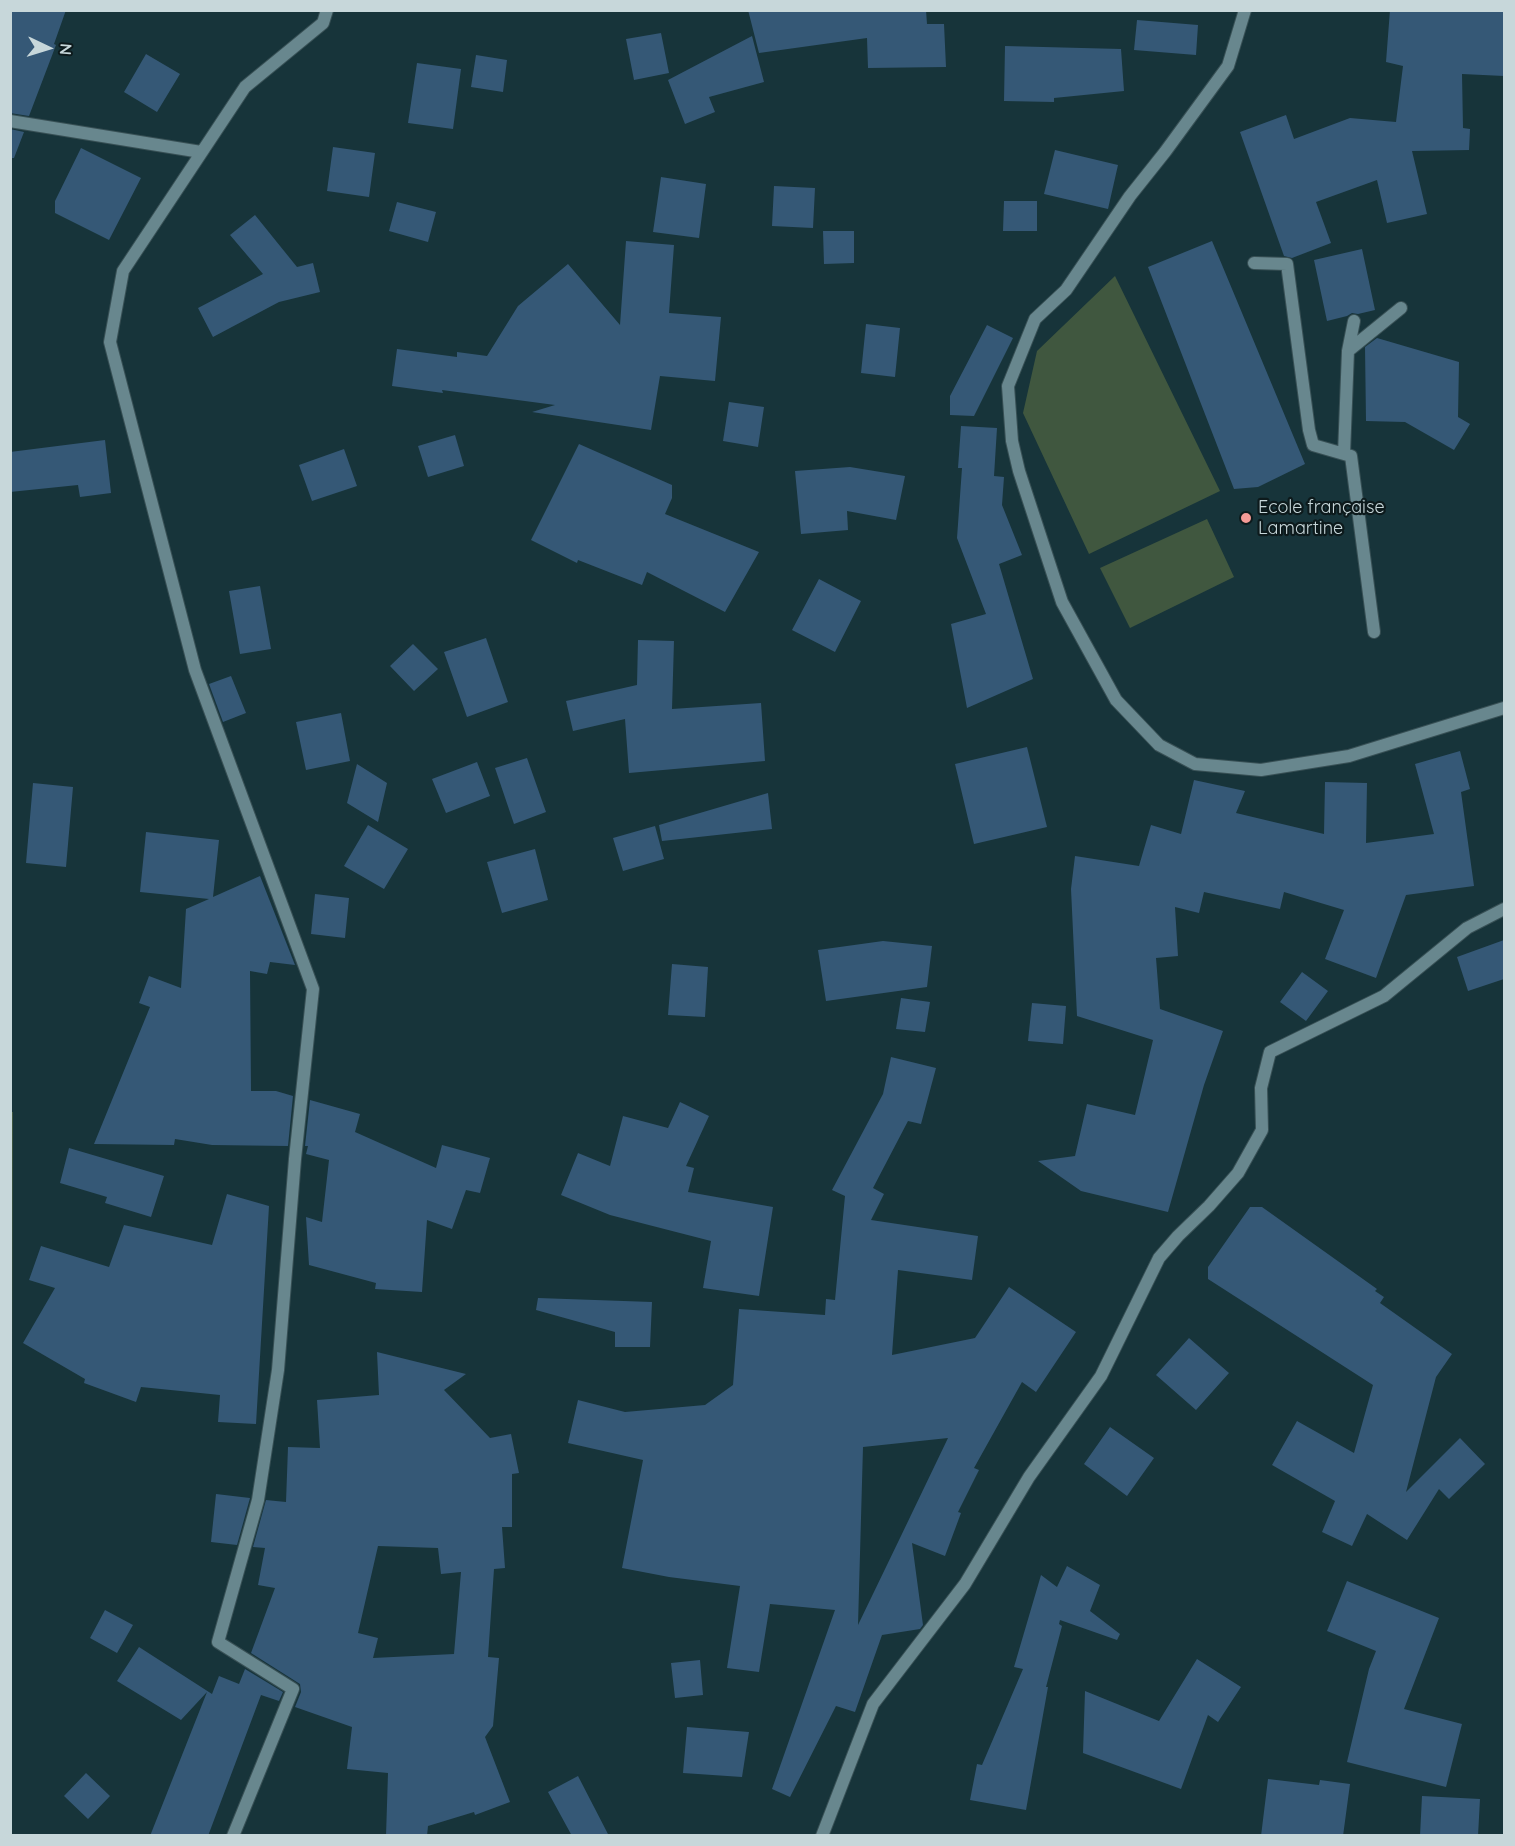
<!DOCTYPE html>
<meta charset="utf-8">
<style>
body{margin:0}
#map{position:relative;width:1515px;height:1846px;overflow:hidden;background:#17343a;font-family:Quicksand,sans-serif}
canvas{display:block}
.frame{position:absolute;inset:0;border:12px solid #c7d7da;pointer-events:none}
.north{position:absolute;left:18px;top:18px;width:60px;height:60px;-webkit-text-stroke:4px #0d1a1c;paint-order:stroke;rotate:94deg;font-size:16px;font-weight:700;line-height:24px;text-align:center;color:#c7d7da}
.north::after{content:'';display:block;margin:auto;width:21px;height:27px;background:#c7d7da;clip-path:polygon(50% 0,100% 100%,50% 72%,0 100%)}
</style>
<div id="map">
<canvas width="1515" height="1846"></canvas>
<div class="frame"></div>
<div class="north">N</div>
</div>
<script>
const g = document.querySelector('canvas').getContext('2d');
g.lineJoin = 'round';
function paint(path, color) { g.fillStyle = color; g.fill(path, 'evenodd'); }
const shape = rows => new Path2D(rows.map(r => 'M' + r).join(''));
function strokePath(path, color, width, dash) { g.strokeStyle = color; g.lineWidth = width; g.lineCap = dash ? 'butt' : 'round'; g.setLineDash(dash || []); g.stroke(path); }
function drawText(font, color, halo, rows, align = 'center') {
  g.font = font + ' Quicksand,sans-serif'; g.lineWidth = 4.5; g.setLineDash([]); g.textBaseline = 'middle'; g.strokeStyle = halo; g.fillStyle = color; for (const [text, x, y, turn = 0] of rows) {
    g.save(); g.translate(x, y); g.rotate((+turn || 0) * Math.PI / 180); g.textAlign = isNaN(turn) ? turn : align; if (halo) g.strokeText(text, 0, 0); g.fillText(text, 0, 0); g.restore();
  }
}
const green = shape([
 [1115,276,1220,491,1089,554,1023,413,1037,351],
 [1207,519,1234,577,1130,628,1100,568],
 [11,1112,13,1112,12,1378,10,1378]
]);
const building = shape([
 [10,10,66,10,54,44,56,45,29,116,10,113],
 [748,10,926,10,927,24,944,24,946,67,868,68,867,38,759,53],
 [1390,10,1504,10,1504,76,1462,74,1463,128,1470,129,1469,150,1412,151,1427,214,1387,223,1377,180,1316,202,1331,243,1292,258,1284,256,1240,132,1286,115,1294,139,1350,118,1396,122,1403,66,1386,62],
 [1137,20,1198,25,1196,55,1134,50],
 [661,33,669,73,634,80,626,39],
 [752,36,764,82,709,97,715,112,685,124,668,80],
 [1005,46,1121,49,1124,91,1054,98,1054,102,1004,101],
 [146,54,180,74,157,112,124,92],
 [476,55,507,60,503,92,471,87],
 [417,63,461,69,453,129,408,123],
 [10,129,24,132,14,158,10,158],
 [333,147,375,153,369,197,327,191],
 [81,148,141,178,109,240,55,213,55,201],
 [1055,150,1118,165,1108,209,1044,194],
 [661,177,706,184,699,238,653,232],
 [774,186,815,188,813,228,772,226],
 [1004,201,1037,201,1037,231,1003,231],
 [397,202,436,212,428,242,389,231],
 [255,215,297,267,313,263,320,292,279,302,213,337,198,308,263,274,230,235],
 [823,231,854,231,854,263,824,264],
 [626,241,674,245,669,313,721,317,715,381,660,376,651,430,532,412,555,405,442,390,443,393,392,386,397,349,457,357,457,352,487,356,518,306,568,264,620,325],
 [1212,241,1305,464,1258,487,1234,489,1148,267],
 [1362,249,1375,310,1358,314,1352,313,1347,316,1327,321,1314,260],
 [866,324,900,328,895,377,861,373],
 [987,325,1013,338,974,416,950,415,950,396],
 [1377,338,1459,362,1458,417,1470,424,1454,450,1405,422,1366,421,1365,347],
 [729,402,764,407,758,447,723,441],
 [961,426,997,428,994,476,1004,477,1002,505,1022,555,999,564,1033,679,967,708,951,624,986,614,957,538,962,468,958,468],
 [455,435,464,466,428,477,418,446],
 [105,440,111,493,80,497,78,485,10,492,10,452],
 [579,444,672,485,672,498,665,514,759,552,725,612,647,572,642,585,578,560,577,563,531,540],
 [344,449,357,486,312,501,299,465],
 [850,467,905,476,896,520,847,511,848,530,801,534,795,471],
 [819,579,861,601,835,652,792,630],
 [260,586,271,649,240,654,229,591],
 [486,638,508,702,467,717,444,652],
 [638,640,674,641,672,709,761,703,765,761,629,773,625,719,573,731,566,701,637,685],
 [413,644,438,669,414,691,390,666],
 [231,676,246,713,223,722,209,684],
 [341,713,350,761,306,770,296,722],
 [1027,747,1047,827,974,844,955,764],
 [1460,751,1470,789,1461,792,1474,886,1406,895,1376,978,1325,959,1344,910,1284,892,1280,909,1204,892,1199,913,1175,907,1178,956,1156,958,1160,1009,1223,1031,1204,1085,1168,1212,1081,1191,1038,1161,1075,1156,1087,1104,1135,1115,1153,1040,1077,1016,1071,889,1075,856,1139,866,1151,825,1181,834,1194,780,1245,791,1236,813,1324,834,1325,782,1367,783,1366,843,1434,834,1415,764],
 [527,758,546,812,514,824,495,768],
 [477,762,490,796,446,813,432,779],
 [357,764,387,783,378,822,347,803],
 [33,783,73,787,66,867,26,863],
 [768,793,772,829,662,841,659,825],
 [368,825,408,849,384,889,344,866],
 [655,826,664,859,623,871,613,838],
 [146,832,219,840,213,897,260,876,295,965,270,962,267,974,250,971,251,1091,276,1091,293,1096,288,1146,212,1145,175,1139,174,1145,94,1144,150,1007,139,1003,149,976,181,988,186,909,209,899,140,892],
 [535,849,548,900,502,913,487,862],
 [315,894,349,898,345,938,311,934],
 [1504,940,1504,979,1468,991,1457,957],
 [883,941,932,946,927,987,826,1001,818,950],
 [672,964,708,967,705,1017,668,1015],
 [1302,972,1328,991,1306,1021,1280,1002],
 [901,998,930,1002,925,1032,896,1029],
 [1032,1003,1066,1006,1063,1044,1028,1041],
 [891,1057,936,1068,921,1124,908,1121,873,1188,884,1194,871,1220,978,1236,972,1280,898,1270,892,1355,975,1338,1009,1287,1076,1332,1036,1392,1022,1382,974,1468,979,1470,958,1512,961,1513,945,1556,912,1543,923,1625,920,1629,882,1635,855,1712,836,1706,790,1797,772,1789,835,1610,770,1604,759,1672,727,1668,740,1586,669,1577,622,1568,643,1460,568,1443,578,1400,625,1412,705,1405,733,1385,739,1309,825,1315,826,1299,835,1300,845,1196,832,1190,883,1094],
 [948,1438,900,1538,858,1625,863,1447],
 [310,1100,360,1114,355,1132,436,1168,442,1145,490,1158,480,1193,466,1190,452,1229,427,1220,422,1292,375,1289,376,1283,309,1265,306,1217,322,1222,329,1160,306,1154,308,1146,305,1146],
 [680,1102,709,1116,686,1166,694,1168,688,1192,773,1207,759,1296,703,1288,711,1241,610,1215,561,1195,578,1153,610,1166,623,1116,668,1128],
 [69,1148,164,1176,151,1217,105,1203,107,1197,60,1183],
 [227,1194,269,1206,256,1424,218,1422,220,1395,141,1387,136,1402,84,1383,85,1379,23,1343,55,1288,29,1280,41,1246,109,1267,124,1225,212,1245],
 [1250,1207,1262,1207,1377,1289,1375,1291,1384,1297,1380,1303,1452,1354,1436,1377,1406,1492,1460,1438,1485,1464,1449,1499,1439,1489,1407,1540,1367,1514,1352,1546,1322,1532,1335,1501,1272,1465,1297,1421,1354,1453,1373,1385,1208,1279,1208,1267],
 [538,1298,652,1302,650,1347,615,1347,615,1332,536,1310],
 [1189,1338,1229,1373,1196,1410,1156,1375],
 [377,1352,466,1374,444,1390,490,1438,511,1434,519,1473,512,1474,512,1527,502,1527,505,1568,494,1569,488,1657,499,1658,493,1726,485,1737,510,1802,475,1815,474,1812,428,1826,427,1836,386,1836,388,1773,347,1769,352,1727,295,1707,301,1692,300,1684,251,1653,275,1588,258,1585,265,1548,253,1547,266,1500,286,1502,288,1447,320,1448,317,1400,379,1395],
 [378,1546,438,1548,441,1574,461,1572,454,1654,373,1658,378,1638,358,1633],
 [1110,1427,1154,1458,1127,1496,1084,1464],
 [216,1494,250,1498,237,1545,211,1542],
 [1067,1566,1100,1585,1090,1611,1120,1634,1117,1640,1060,1620,1059,1624,1062,1626,1046,1687,1048,1687,1026,1810,970,1800,977,1764,982,1765,1023,1669,1014,1667,1041,1575,1057,1587],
 [1347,1581,1439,1618,1404,1709,1462,1724,1446,1787,1347,1762,1369,1669,1376,1651,1327,1631],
 [105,1610,133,1625,117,1653,90,1638],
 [139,1647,212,1694,219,1676,239,1684,245,1669,283,1692,279,1701,261,1695,208,1836,150,1836,207,1692,181,1720,117,1681],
 [1197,1659,1241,1687,1218,1722,1208,1715,1181,1789,1083,1753,1085,1691,1159,1721],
 [700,1660,703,1695,675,1698,671,1663],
 [687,1727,749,1732,742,1777,683,1773],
 [86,1773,110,1796,88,1819,64,1796],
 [578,1776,609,1836,572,1836,548,1792],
 [1268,1779,1319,1785,1320,1780,1350,1784,1343,1836,1261,1836],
 [1422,1796,1480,1799,1478,1836,1420,1836]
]);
const minor = shape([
 [1245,10,1228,66,1165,152,1130,196,1066,290,1035,319,1008,386,1012,441,1019,471,1062,602,1116,700,1159,745,1195,764,1261,770,1349,756,1504,708],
 [10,121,201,152],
 [1254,263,1287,264,1309,430,1313,445,1351,456,1374,632],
 [1348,351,1401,308],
 [1344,454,1348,351,1354,321],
 [233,1836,293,1689,218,1642,258,1500,278,1370,295,1159,313,989,195,670,110,342,123,271,245,87,323,23,327,10],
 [822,1836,873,1704,965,1584,1029,1477,1101,1376,1159,1258,1178,1236,1209,1206,1238,1173,1262,1130,1261,1088,1270,1052,1384,996,1467,928,1504,909]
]);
const markers = [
 [1246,518,6,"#f59b97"]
];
const poiNames = [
 ["Ecole française",1258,508],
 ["Lamartine",1258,529]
];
paint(green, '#40573f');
paint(building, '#355876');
strokePath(minor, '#385055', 14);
strokePath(minor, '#68878e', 12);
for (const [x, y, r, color] of markers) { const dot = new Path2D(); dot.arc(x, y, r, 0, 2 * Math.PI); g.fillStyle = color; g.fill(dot); strokePath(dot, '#0d1a1c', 2); }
drawText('18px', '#c7d7da', '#0d1a1c', poiNames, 'left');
</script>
